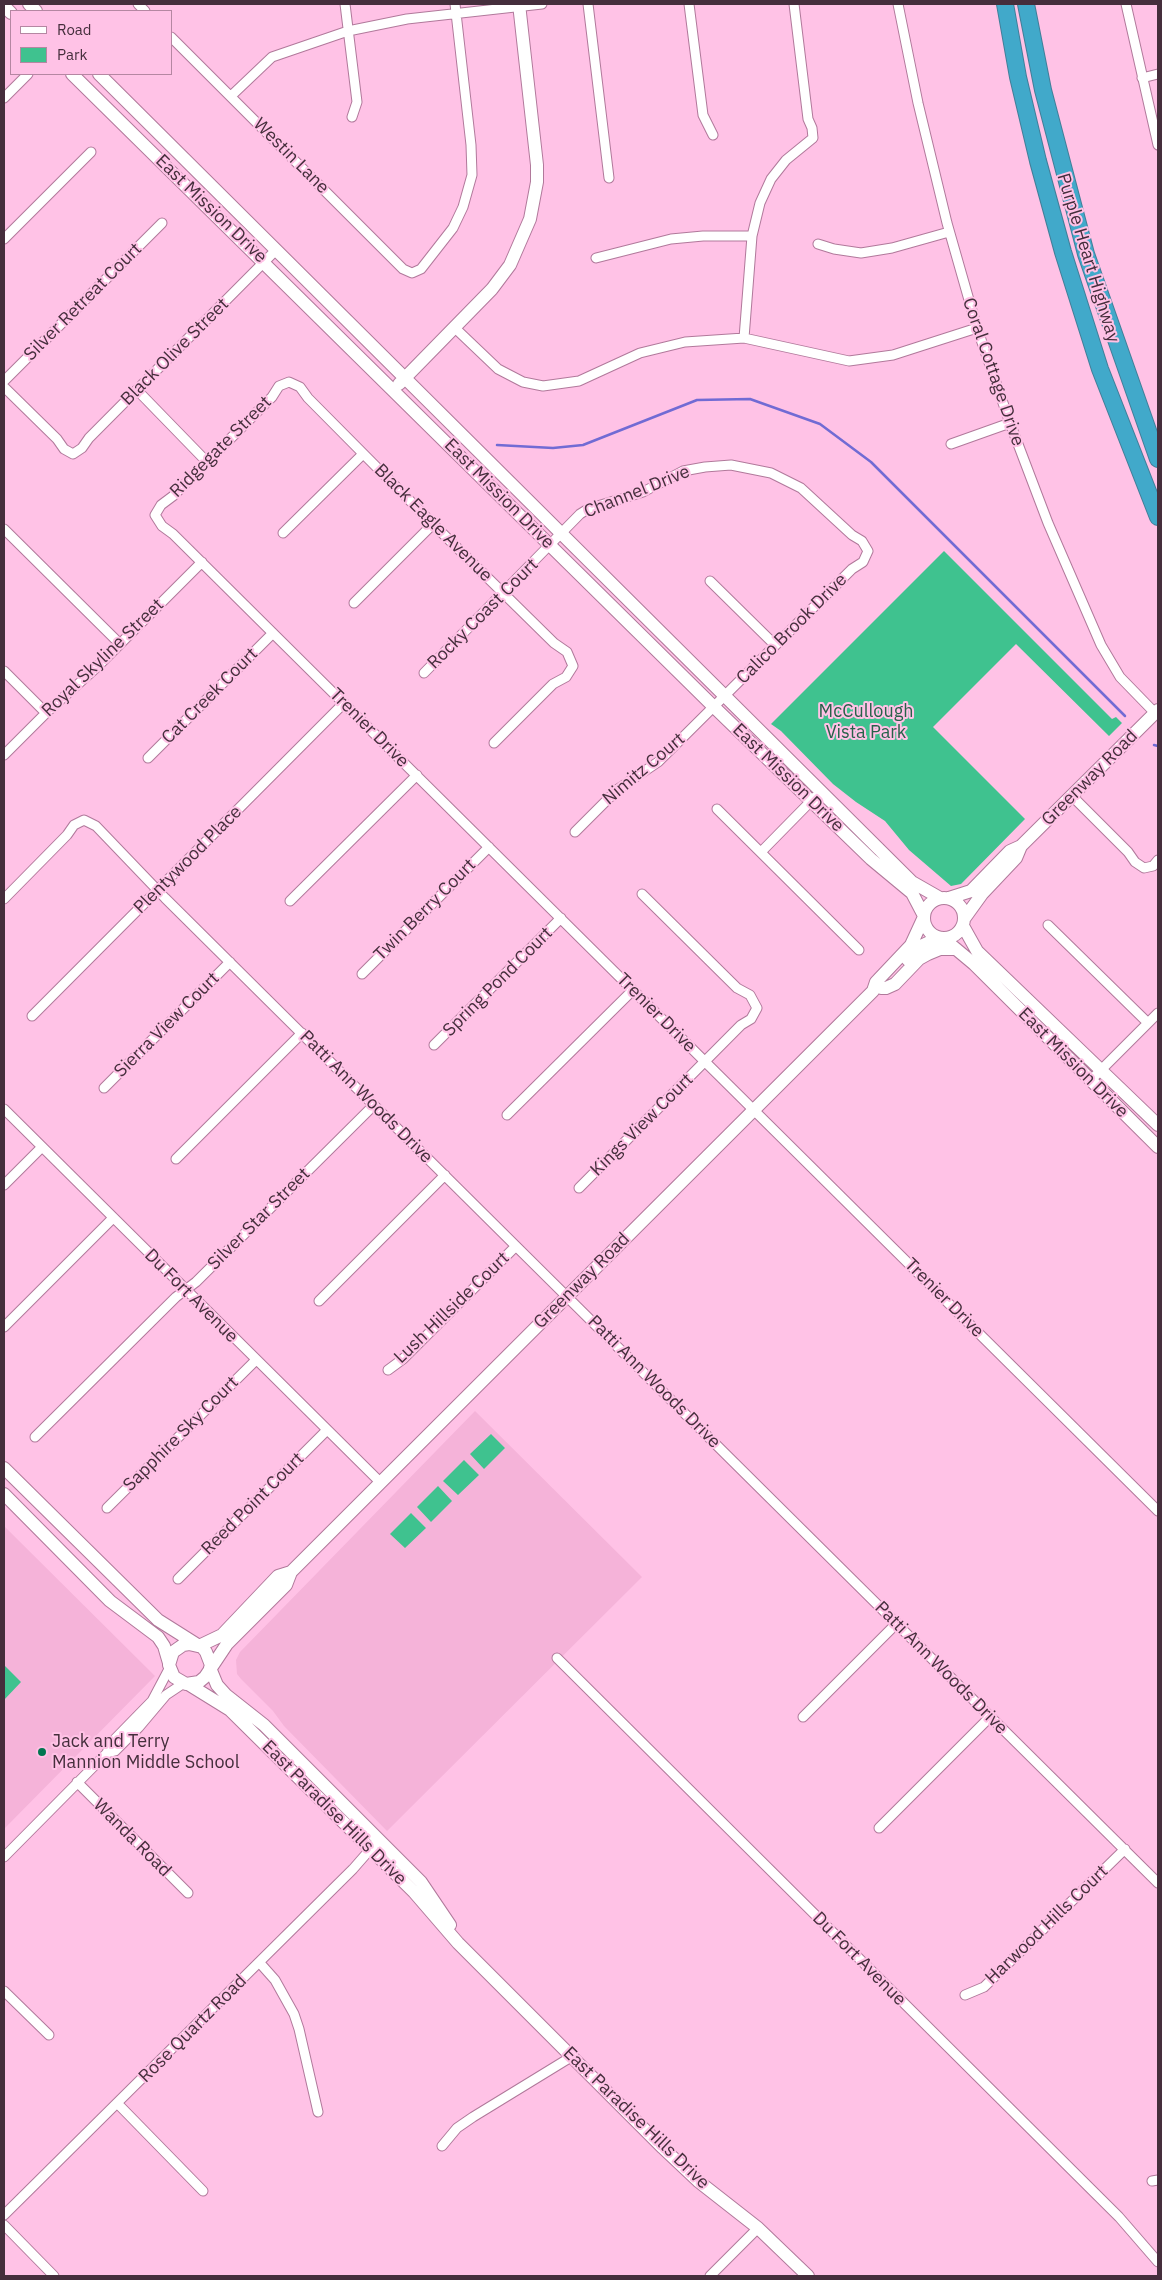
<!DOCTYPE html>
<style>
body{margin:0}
#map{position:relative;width:1162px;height:2280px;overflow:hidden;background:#ffc2e6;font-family:"IBM Plex Sans",sans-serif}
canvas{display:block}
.frame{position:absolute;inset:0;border:5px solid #452e3c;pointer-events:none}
.legend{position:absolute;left:10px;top:10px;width:162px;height:65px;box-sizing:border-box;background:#ffc2e6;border:1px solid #b587a2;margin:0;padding:6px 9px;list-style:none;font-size:15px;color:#452e3c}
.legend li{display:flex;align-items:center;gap:10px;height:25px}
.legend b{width:25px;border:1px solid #b587a2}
</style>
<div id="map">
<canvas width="1162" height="2280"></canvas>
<div class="frame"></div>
<ul class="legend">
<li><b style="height:6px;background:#fff"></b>Road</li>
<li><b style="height:14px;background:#3fc28f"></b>Park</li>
</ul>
</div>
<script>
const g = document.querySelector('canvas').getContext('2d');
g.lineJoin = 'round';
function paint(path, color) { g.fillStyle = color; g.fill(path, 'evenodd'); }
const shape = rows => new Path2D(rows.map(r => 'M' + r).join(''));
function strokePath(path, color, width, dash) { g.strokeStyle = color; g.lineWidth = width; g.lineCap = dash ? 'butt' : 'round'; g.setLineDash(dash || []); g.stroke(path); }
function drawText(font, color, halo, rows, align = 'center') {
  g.font = font + ' "IBM Plex Sans",sans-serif'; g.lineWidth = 4; g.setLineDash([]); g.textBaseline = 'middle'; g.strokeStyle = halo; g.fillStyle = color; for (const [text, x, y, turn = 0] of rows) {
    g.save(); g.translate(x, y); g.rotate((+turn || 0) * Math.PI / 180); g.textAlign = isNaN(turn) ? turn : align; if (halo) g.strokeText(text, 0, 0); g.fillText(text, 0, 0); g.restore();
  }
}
const built = shape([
 [475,1411,642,1577,387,1831,284,1726,273,1711,241,1679,237,1674,236,1660,240,1652],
 [4,1526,155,1676,4,1829]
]);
const green = shape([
 [944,551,1112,719,1116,717,1122,723,1109,736,1016,644,933,727,1025,819,961,884,951,886,909,850,885,821,856,802,833,784,781,731,771,724],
 [491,1434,505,1448,484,1469,470,1454],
 [464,1460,479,1475,458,1495,443,1481],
 [438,1486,452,1501,431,1522,417,1507],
 [411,1513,426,1528,405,1548,390,1534],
 [4,1665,21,1682,4,1700]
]);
const stream = shape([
 [497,445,553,448,583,445,697,400,750,399,820,424,871,462,1125,716],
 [1154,745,1158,746]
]);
const street = shape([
 [138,4,145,11],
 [345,4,357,102,352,117],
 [588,4,609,178],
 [689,4,703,115,713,135],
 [898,4,918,103,947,223,977,328,1010,423,1048,523,1101,645,1120,677,1155,713],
 [1126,4,1158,145],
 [171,37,403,269,412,273,421,269,453,228,463,207,472,175,471,145,455,4],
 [1142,78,1158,74],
 [231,96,272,57,348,31,407,19,542,4],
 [4,98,28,74],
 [4,239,91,152],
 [818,244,834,249,861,253,892,248,949,232],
 [596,258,671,239,703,236,752,236],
 [455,328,498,369,523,382,543,386,579,381,640,353,685,342,744,338,849,361,893,355,977,328],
 [744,338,752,236,760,203,771,179,786,160,813,138,812,128,808,119,794,4],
 [4,381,162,223],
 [4,387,57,439,64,449,73,454,82,448,89,438,276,250],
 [137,390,207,462],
 [951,444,1010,423],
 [4,529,120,644],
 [283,533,363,454],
 [710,581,775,645],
 [354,603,433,524],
 [4,671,46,713],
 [424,673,580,514,588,509,643,492,683,471,705,467,731,465,771,473,801,488,852,535,862,541,868,551,863,562,852,569,658,762,618,789,575,832],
 [494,743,553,684,566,677,573,666,567,652,554,643,433,524,308,398,300,387,289,382,279,386,272,397,173,496,161,505,155,515,162,526,173,534,1158,1511],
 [4,755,46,713,96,668,202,562],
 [148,758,273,633],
 [1072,796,1128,852,1135,862,1144,868,1153,866,1158,860],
 [717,809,859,950],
 [761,852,815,797],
 [4,899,67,835,74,825,84,820,96,826,165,898,1158,1883],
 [290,901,417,775],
 [1048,925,1148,1023],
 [362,974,489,847],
 [32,1016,344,703],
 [434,1045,561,918],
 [1091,1080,1158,1013],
 [104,1088,230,962],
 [4,1109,380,1482],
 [507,1115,633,990],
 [176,1159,302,1033],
 [4,1185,42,1147],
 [579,1188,741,1025,751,1019,757,1008,750,995,737,988,642,894],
 [319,1301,445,1175],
 [4,1327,113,1218],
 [388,1370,403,1359,516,1246],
 [35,1437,176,1297,196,1282,374,1105],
 [107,1508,256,1360],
 [178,1579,327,1430],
 [557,1658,1119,2217,1158,2262],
 [803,1717,897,1623],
 [107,1753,115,1751,139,1727,166,1695,184,1683],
 [77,1782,188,1893],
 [879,1828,990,1717],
 [4,1857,107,1753,110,1744,152,1701,170,1667],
 [259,1962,275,1980,294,2014,299,2029,318,2112],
 [4,1991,49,2035],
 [965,1995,984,1987,1125,1849],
 [117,2103,203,2191],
 [442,2146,457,2128,473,2117,571,2057],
 [1152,2181,1158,2180],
 [4,2215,353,1869,374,1845],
 [4,2225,54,2276],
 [710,2276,758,2228]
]);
const secondary = shape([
 [29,4,36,11],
 [4,6,11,13],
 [72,74,714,707,871,859,912,893,923,914],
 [99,74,912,882,940,898],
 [399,384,492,289,510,265,530,219,537,182,537,165,519,4],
 '924 918a20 20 0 1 1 40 0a20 20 0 1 1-40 0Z',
 [949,898,971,891,1010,851,1021,846,1158,710],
 [964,919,982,894,1016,858,1021,846],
 [963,926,977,951,1158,1125],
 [944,939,974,964,1158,1147],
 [908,960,921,946,938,938],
 [881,988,886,988,895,984,919,959,928,954,940,949,956,949],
 [4,1468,158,1620,196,1644],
 [4,1494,110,1601,158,1637,164,1646,169,1663],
 [199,1646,222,1635,278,1576,291,1572],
 [211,1665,206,1652,202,1647,189,1644,183,1645,173,1652,169,1665,174,1677,186,1684,199,1682,205,1677,227,1644,286,1585,291,1572,873,991,876,982,911,945,923,919],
 [210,1668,217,1685,226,1695,264,1725,421,1882,450,1925],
 [188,1684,230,1710,414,1892,458,1943,663,2148,698,2181,758,2228,808,2276]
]);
const highway = shape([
 [1005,4,1018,77,1038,161,1063,252,1100,369,1158,517],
 [1026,4,1043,90,1086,254,1158,459]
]);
const markers = [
 [42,1752,5,"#007550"]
];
const streetNames = [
 ["Westin Lane",291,156,45],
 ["East Mission Drive",211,209,44],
 ["Purple Heart Highway",1088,258,73],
 ["Silver Retreat Court",83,302,-45],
 ["Black Olive Street",175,352,-45],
 ["Coral Cottage Drive",993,372,71],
 ["Ridgegate Street",221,447,-45],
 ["Channel Drive",637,492,-22],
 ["East Mission Drive",499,494,45],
 ["Black Eagle Avenue",433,523,45],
 ["Rocky Coast Court",483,614,-45],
 ["Calico Brook Drive",792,629,-45],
 ["Royal Skyline Street",103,658,-44],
 ["Cat Creek Court",210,696,-45],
 ["Trenier Drive",369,728,45],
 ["Nimitz Court",644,769,-40],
 ["East Mission Drive",788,778,44],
 ["Greenway Road",1090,778,-45],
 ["Plentywood Place",188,860,-45],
 ["Twin Berry Court",425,910,-45],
 ["Spring Pond Court",498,982,-45],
 ["Trenier Drive",656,1013,45],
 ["Sierra View Court",167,1025,-45],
 ["East Mission Drive",1073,1063,45],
 ["Patti Ann Woods Drive",366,1097,45],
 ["Kings View Court",642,1125,-45],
 ["Silver Star Street",259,1219,-45],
 ["Greenway Road",582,1281,-45],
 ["Du Fort Avenue",191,1296,45],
 ["Trenier Drive",944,1298,45],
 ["Lush Hillside Court",452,1308,-44],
 ["Patti Ann Woods Drive",654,1382,45],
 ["Sapphire Sky Court",181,1434,-45],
 ["Reed Point Court",253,1504,-45],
 ["Patti Ann Woods Drive",941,1668,45],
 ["East Paradise Hills Drive",334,1813,45],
 ["Wanda Road",132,1838,45],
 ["Harwood Hills Court",1047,1925,-44],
 ["Du Fort Avenue",859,1959,45],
 ["Rose Quartz Road",193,2029,-45],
 ["East Paradise Hills Drive",636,2118,44]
];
const parkNames = [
 ["McCullough",866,712],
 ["Vista Park",866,733]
];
const poiNames = [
 ["Jack and Terry",52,1742],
 ["Mannion Middle School",52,1763]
];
paint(built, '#f5b3d9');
paint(green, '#3fc28f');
strokePath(stream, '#716bd4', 2.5);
strokePath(street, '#b1799b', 11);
strokePath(secondary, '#b1799b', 14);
strokePath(highway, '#427e98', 18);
strokePath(street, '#fff', 9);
strokePath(secondary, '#fff', 12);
strokePath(highway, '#41a9ca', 16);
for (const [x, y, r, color] of markers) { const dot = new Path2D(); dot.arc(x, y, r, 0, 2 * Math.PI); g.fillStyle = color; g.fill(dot); strokePath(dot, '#ffc2e6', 2); }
drawText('18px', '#452e3c', '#ffc2e6', streetNames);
drawText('18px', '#276249', '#ffc2e6', parkNames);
drawText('18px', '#452e3c', '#ffc2e6', poiNames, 'left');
</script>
